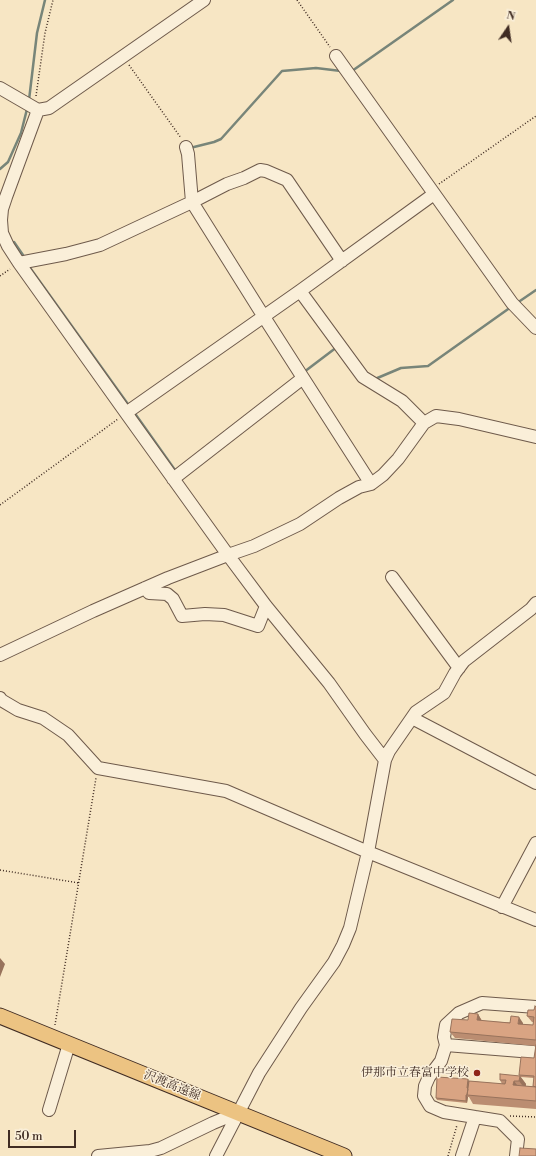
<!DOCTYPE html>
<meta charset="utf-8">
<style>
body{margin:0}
#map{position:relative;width:536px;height:1156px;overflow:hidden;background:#f7e6c4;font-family:"Libre Bodoni",serif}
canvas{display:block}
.north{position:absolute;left:488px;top:8px;width:40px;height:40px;-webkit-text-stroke:3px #faefd9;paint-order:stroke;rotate:13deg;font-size:11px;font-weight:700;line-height:16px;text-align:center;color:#402c23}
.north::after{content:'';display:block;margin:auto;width:14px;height:18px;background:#402c23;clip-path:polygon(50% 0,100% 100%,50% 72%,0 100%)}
.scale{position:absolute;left:8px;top:1130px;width:68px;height:18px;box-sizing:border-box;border:2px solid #402c23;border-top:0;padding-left:5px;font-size:12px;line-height:14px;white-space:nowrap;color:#402c23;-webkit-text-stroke:3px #faefd9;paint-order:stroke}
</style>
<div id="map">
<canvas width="536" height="1156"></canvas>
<div class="north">N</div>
<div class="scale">50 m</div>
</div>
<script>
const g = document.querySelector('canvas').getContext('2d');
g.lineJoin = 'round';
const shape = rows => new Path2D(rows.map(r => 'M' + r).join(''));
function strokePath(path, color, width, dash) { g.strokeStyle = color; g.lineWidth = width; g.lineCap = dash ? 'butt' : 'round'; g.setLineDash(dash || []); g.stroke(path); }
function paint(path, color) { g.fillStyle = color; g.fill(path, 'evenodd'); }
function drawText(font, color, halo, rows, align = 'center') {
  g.font = font + ' "Libre Bodoni","Noto Serif JP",serif'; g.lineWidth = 3; g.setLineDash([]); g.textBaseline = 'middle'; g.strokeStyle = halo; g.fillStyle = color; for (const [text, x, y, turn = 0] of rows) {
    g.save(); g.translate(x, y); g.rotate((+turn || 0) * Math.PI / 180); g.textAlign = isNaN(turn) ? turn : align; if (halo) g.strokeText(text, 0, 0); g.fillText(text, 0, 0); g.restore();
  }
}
const stream = shape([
 [352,71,453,0],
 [29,100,37,33,45,0],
 [190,148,214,142,221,139,282,71,316,68,341,71],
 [0,169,8,162,21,133,27,109],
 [14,242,25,258],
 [28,265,130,407],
 [517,303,536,290],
 [304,372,337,347],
 [375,379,401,368,428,366,511,307],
 [136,415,175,470,176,471]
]);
const path = shape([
 [297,0,330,47],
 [129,65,181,138],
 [36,96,45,33,53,0],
 [439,184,536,116],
 [0,276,10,269],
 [0,505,118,419],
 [0,870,79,883],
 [55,1025,96,778],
 [510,1116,536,1117],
 [448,1156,457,1125]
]);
const minor = shape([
 [336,56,512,303,536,328],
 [0,88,38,110,49,108,204,0],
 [38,110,6,197,2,209,1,220,2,233,8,246,19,263,126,413,228,555,266,606,329,683,365,734,385,760],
 [186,147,188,154,192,202,264,317,371,484],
 [19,263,66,254,100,245,192,202,227,184,244,178,260,170,266,171,287,180,342,261],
 [300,291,363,377,402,401,424,423],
 [126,413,300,291,434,194],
 [173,479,303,378],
 [392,577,459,668],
 [145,588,149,593,167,594,173,599,182,616,205,614,224,615,258,626,266,606],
 [0,655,93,611,168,578,228,555,254,546,300,524,339,498,359,487,371,484,383,475,398,459,424,423,436,416,459,419,536,437],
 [0,698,1,700,18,710,43,718,68,735,98,768,226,791,368,852,536,920],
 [412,718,536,783],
 [502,907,536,843],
 [446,1045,533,1052],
 [49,1110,69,1044],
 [475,1117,444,1112,430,1106,424,1096,425,1086,429,1077,441,1061,446,1045,444,1037,446,1025,459,1013,482,1003,536,1007],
 [98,1156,150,1151,161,1148,213,1123,237,1113],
 [216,1156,259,1073,301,1008,334,962,343,945,350,928,368,852,385,760,389,751,416,712,444,693,455,673,464,661,531,609,536,603],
 [462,1156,475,1117,500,1121,518,1139,516,1156]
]);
const major = shape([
 [0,1016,344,1156]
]);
const wall = shape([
 [536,1007,536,1109,473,1104,469,1097,468,1097,467,1103,437,1100,436,1098,469,1081,502,1084,500,1080,520,1076,526,1084,526,1086,533,1086,534,1078,521,1077,519,1075,534,1058,536,1046,455,1038,450,1032,478,1014,482,1021,523,1023,523,1024,533,1025,533,1022,532,1022,527,1016,534,1010]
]);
const shadedWall = shape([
 [0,958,5,964,0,977],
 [478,1014,482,1021,477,1020],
 [519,1017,523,1023,523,1030,518,1024],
 [520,1076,526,1084,525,1089,519,1081],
 [468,1079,469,1081,468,1091,467,1088],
 [514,1081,520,1089,513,1085],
 [466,1095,468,1097,467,1103,466,1101]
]);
const building = shape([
 [535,1006,536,1007,536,1040,450,1032,452,1019,468,1020,469,1013,478,1014,477,1020,510,1023,511,1016,519,1017,518,1024,533,1025,534,1017,527,1016,528,1010,534,1010,535,1006],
 [536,1045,536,1087,533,1086,534,1076,519,1075,521,1057,534,1058,536,1045],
 [500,1074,520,1076,519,1081,514,1081,513,1085,536,1087,536,1101,467,1095,469,1081,505,1084,506,1080,500,1080,500,1074],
 [437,1077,468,1079,467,1088,468,1089,467,1095,466,1095,466,1101,436,1098,437,1077],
 [520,1148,536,1149,536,1156,519,1156,520,1148]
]);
const markers = [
 [477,1073,4,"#8f2418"]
];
const poiNames = [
 ["伊那市立春富中学校",469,1073]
];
const streetNames = [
 ["沢渡高遠線",172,1086,22]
];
strokePath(stream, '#788579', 2.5);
strokePath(minor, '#6e5a4b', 14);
strokePath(major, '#402c23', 17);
strokePath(path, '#402c23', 1.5, [1, 2]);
strokePath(minor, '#faefd9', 12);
strokePath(major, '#ecc382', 15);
paint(wall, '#bb8d71');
paint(shadedWall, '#98735c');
paint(building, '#d9a483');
strokePath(building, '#98735c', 1);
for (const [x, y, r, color] of markers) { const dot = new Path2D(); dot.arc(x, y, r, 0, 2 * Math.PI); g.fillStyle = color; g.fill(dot); strokePath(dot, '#faefd9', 1.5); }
drawText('12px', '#402c23', '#faefd9', poiNames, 'right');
drawText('12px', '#402c23', '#faefd9', streetNames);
</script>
